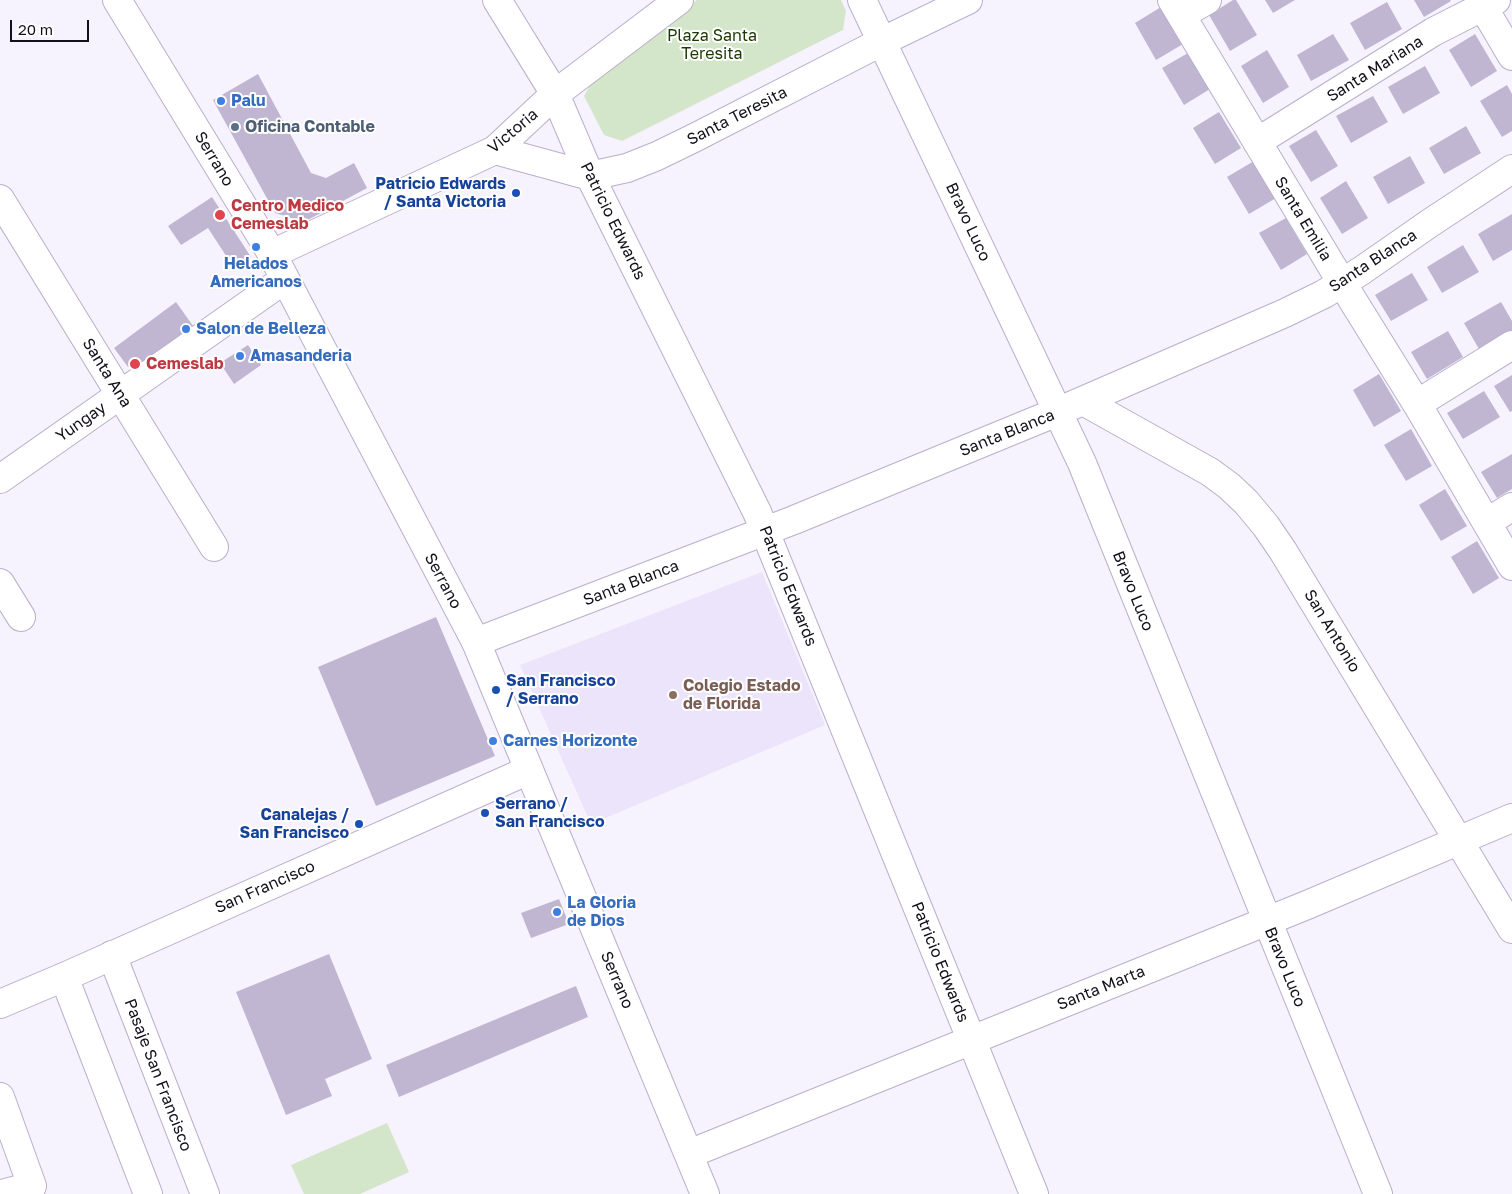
<!DOCTYPE html>
<style>
body{margin:0}
#map{position:relative;width:1512px;height:1194px;overflow:hidden;background:#f6f2fe;font-family:"Golos Text",sans-serif}
canvas{display:block}
.scale{position:absolute;left:10px;top:20px;width:79px;height:22px;box-sizing:border-box;border:2px solid #14101a;border-top:0;padding-left:6px;font-size:15px;line-height:18px;white-space:nowrap;color:#14101a;-webkit-text-stroke:4px #fff;paint-order:stroke}
</style>
<div id="map">
<canvas width="1512" height="1194"></canvas>
<div class="scale">20 m</div>
</div>
<script>
const g = document.querySelector('canvas').getContext('2d');
g.lineJoin = 'round';
function paint(path, color) { g.fillStyle = color; g.fill(path, 'evenodd'); }
const shape = rows => new Path2D(rows.map(r => 'M' + r).join(''));
function strokePath(path, color, width, dash) { g.strokeStyle = color; g.lineWidth = width; g.lineCap = dash ? 'butt' : 'round'; g.setLineDash(dash || []); g.stroke(path); }
function drawText(font, color, halo, rows, align = 'center') {
  g.font = font + ' "Golos Text",sans-serif'; g.lineWidth = 4; g.setLineDash([]); g.textBaseline = 'middle'; g.strokeStyle = halo; g.fillStyle = color; for (const [text, x, y, turn = 0] of rows) {
    g.save(); g.translate(x, y); g.rotate((+turn || 0) * Math.PI / 180); g.textAlign = isNaN(turn) ? turn : align; if (halo) g.strokeText(text, 0, 0); g.fillText(text, 0, 0); g.restore();
  }
}
const built = shape([
 [762,572,825,725,591,824,520,665]
]);
const green = shape([
 [697,0,841,0,846,11,843,30,622,141,604,135,584,96,595,77],
 [387,1123,409,1172,360,1194,304,1194,291,1165]
]);
const building = shape([
 [1233,0,1236,0,1257,35,1230,51,1209,15],
 [1265,0,1295,0,1273,13],
 [1414,0,1450,0,1451,1,1424,17],
 [1387,2,1402,29,1365,50,1350,23],
 [1161,7,1183,44,1156,60,1135,23],
 [1333,34,1349,60,1311,81,1297,55],
 [1475,34,1497,71,1471,87,1449,50],
 [1267,50,1289,87,1263,103,1241,66],
 [1188,53,1210,89,1184,105,1162,68],
 [1425,66,1440,93,1403,114,1388,87],
 [258,74,311,173,326,178,354,163,367,188,304,222,275,213,213,100],
 [1507,85,1512,94,1512,131,1502,137,1480,101],
 [1373,96,1388,122,1351,143,1336,116],
 [1219,112,1241,148,1215,164,1193,128],
 [1466,126,1481,153,1444,174,1429,148],
 [1316,130,1338,166,1311,182,1289,146],
 [1410,156,1425,183,1388,204,1373,177],
 [1254,161,1276,198,1249,214,1227,177],
 [1346,181,1368,218,1342,234,1320,198],
 [212,197,251,257,234,268,208,228,181,245,168,226],
 [1512,214,1512,250,1493,261,1478,234],
 [1286,218,1307,254,1281,270,1259,233],
 [1463,245,1479,272,1442,293,1427,267],
 [1412,273,1428,300,1391,321,1375,295],
 [176,302,196,330,143,368,128,367,114,348],
 [1501,302,1512,321,1512,330,1479,349,1464,323],
 [1448,331,1463,357,1427,379,1411,352],
 [248,345,261,365,234,384,220,363],
 [1379,374,1401,411,1374,427,1353,390],
 [1512,375,1512,411,1510,412,1494,386],
 [1484,391,1500,417,1463,439,1447,413],
 [1411,429,1432,466,1406,481,1384,445],
 [1512,454,1512,489,1497,498,1481,472],
 [1445,489,1467,526,1441,541,1419,505],
 [1477,541,1499,578,1473,594,1451,557],
 [436,617,495,756,376,806,318,667],
 [559,899,569,924,531,938,521,913],
 [329,954,372,1059,325,1079,332,1096,286,1115,236,992],
 [576,986,588,1017,399,1097,386,1065]
]);
const minor = shape([
 [497,0,555,94,590,176,757,512,1034,1194],
 [862,0,1082,463,1378,1194],
 [1172,0,1342,283,1417,404,1512,566],
 [1479,0,1512,56],
 [1181,15,1207,0],
 [1257,142,1433,32,1496,0],
 [495,150,590,176,627,168,657,156,694,138,883,41,968,0],
 [0,199,214,547],
 [272,254,495,150,555,94,679,0],
 [1083,401,1210,472,1229,486,1246,502,1266,526,1283,551,1512,929],
 [1417,404,1512,345],
 [0,479,285,279],
 [1487,522,1512,507],
 [0,583,21,617],
 [476,642,794,520,1057,412,1285,313,1324,294,1361,271,1430,223,1512,169],
 [112,955,205,1194],
 [64,977,148,1194],
 [0,1097,32,1186,2,1194],
 [689,1154,1307,905,1512,818]
]);
const major = shape([
 [117,0,272,254,476,642,705,1194],
 [0,1004,64,977,529,770]
]);
const markers = [
 [221,101,5,"#3f7fe0"],
 [235,127,5,"#5c6f8a"],
 [516,193,5,"#1a4fb4"],
 [220,215,6,"#e0444e"],
 [256,247,5,"#3f7fe0"],
 [186,329,5,"#3f7fe0"],
 [240,356,5,"#3f7fe0"],
 [135,364,6,"#e0444e"],
 [496,690,5,"#1a4fb4"],
 [673,695,5,"#8d6e63"],
 [493,741,5,"#3f7fe0"],
 [485,813,5,"#1a4fb4"],
 [359,824,5,"#1a4fb4"],
 [557,912,5,"#3f7fe0"]
];
const parkNames = [
 ["Plaza Santa",712,36],
 ["Teresita",712,54]
];
const streetNames = [
 ["Santa Mariana",1375,69,-32],
 ["Santa Teresita",737,116,-27],
 ["Victoria",513,131,-40],
 ["Serrano",214,159,59],
 ["Santa Emilia",1303,219,59],
 ["Patricio Edwards",613,221,64],
 ["Bravo Luco",968,222,65],
 ["Santa Blanca",1373,261,-33],
 ["Santa Ana",107,373,58],
 ["Yungay",81,422,-35],
 ["Santa Blanca",1007,433,-22],
 ["Serrano",443,581,62],
 ["Santa Blanca",631,583,-21],
 ["Patricio Edwards",788,586,68],
 ["Bravo Luco",1133,591,68],
 ["San Antonio",1332,631,59],
 ["San Francisco",265,887,-24],
 ["Patricio Edwards",940,962,68],
 ["Bravo Luco",1285,967,68],
 ["Serrano",617,980,67],
 ["Santa Marta",1101,988,-22],
 ["Pasaje San Francisco",158,1075,69]
];
const shopNames = [
 ["Palu",231,101],
 ["Helados",256,264,"center"],
 ["Americanos",256,282,"center"],
 ["Salon de Belleza",196,329],
 ["Amasanderia",250,356],
 ["Carnes Horizonte",503,741],
 ["La Gloria",567,903],
 ["de Dios",567,921]
];
const serviceNames = [
 ["Oficina Contable",245,127]
];
const transitNames = [
 ["Patricio Edwards",506,184],
 ["/ Santa Victoria",506,202],
 ["San Francisco",506,681,"left"],
 ["/ Serrano",506,699,"left"],
 ["Serrano /",495,804,"left"],
 ["San Francisco",495,822,"left"],
 ["Canalejas /",349,815],
 ["San Francisco",349,833]
];
const healthNames = [
 ["Centro Medico",231,206],
 ["Cemeslab",231,224],
 ["Cemeslab",146,364]
];
const educationNames = [
 ["Colegio Estado",683,686],
 ["de Florida",683,704]
];
paint(built, '#ebe4fa');
paint(green, '#d4e6c9');
paint(building, '#c0b6d2');
strokePath(minor, '#b9afcb', 30);
strokePath(major, '#b9afcb', 30);
strokePath(minor, '#fff', 28);
strokePath(major, '#fff', 28);
for (const [x, y, r, color] of markers) { const dot = new Path2D(); dot.arc(x, y, r, 0, 2 * Math.PI); g.fillStyle = color; g.fill(dot); strokePath(dot, '#fff', 2); }
drawText('16px', '#1c3801', '#fff', parkNames);
drawText('16px', '#14101a', '#fff', streetNames);
drawText('bold 16px', '#366cbe', '#fff', shopNames, 'left');
drawText('bold 16px', '#4e5e75', '#fff', serviceNames, 'left');
drawText('bold 16px', '#164399', '#fff', transitNames, 'right');
drawText('bold 16px', '#be3a42', '#fff', healthNames, 'left');
drawText('bold 16px', '#785e54', '#fff', educationNames, 'left');
</script>
